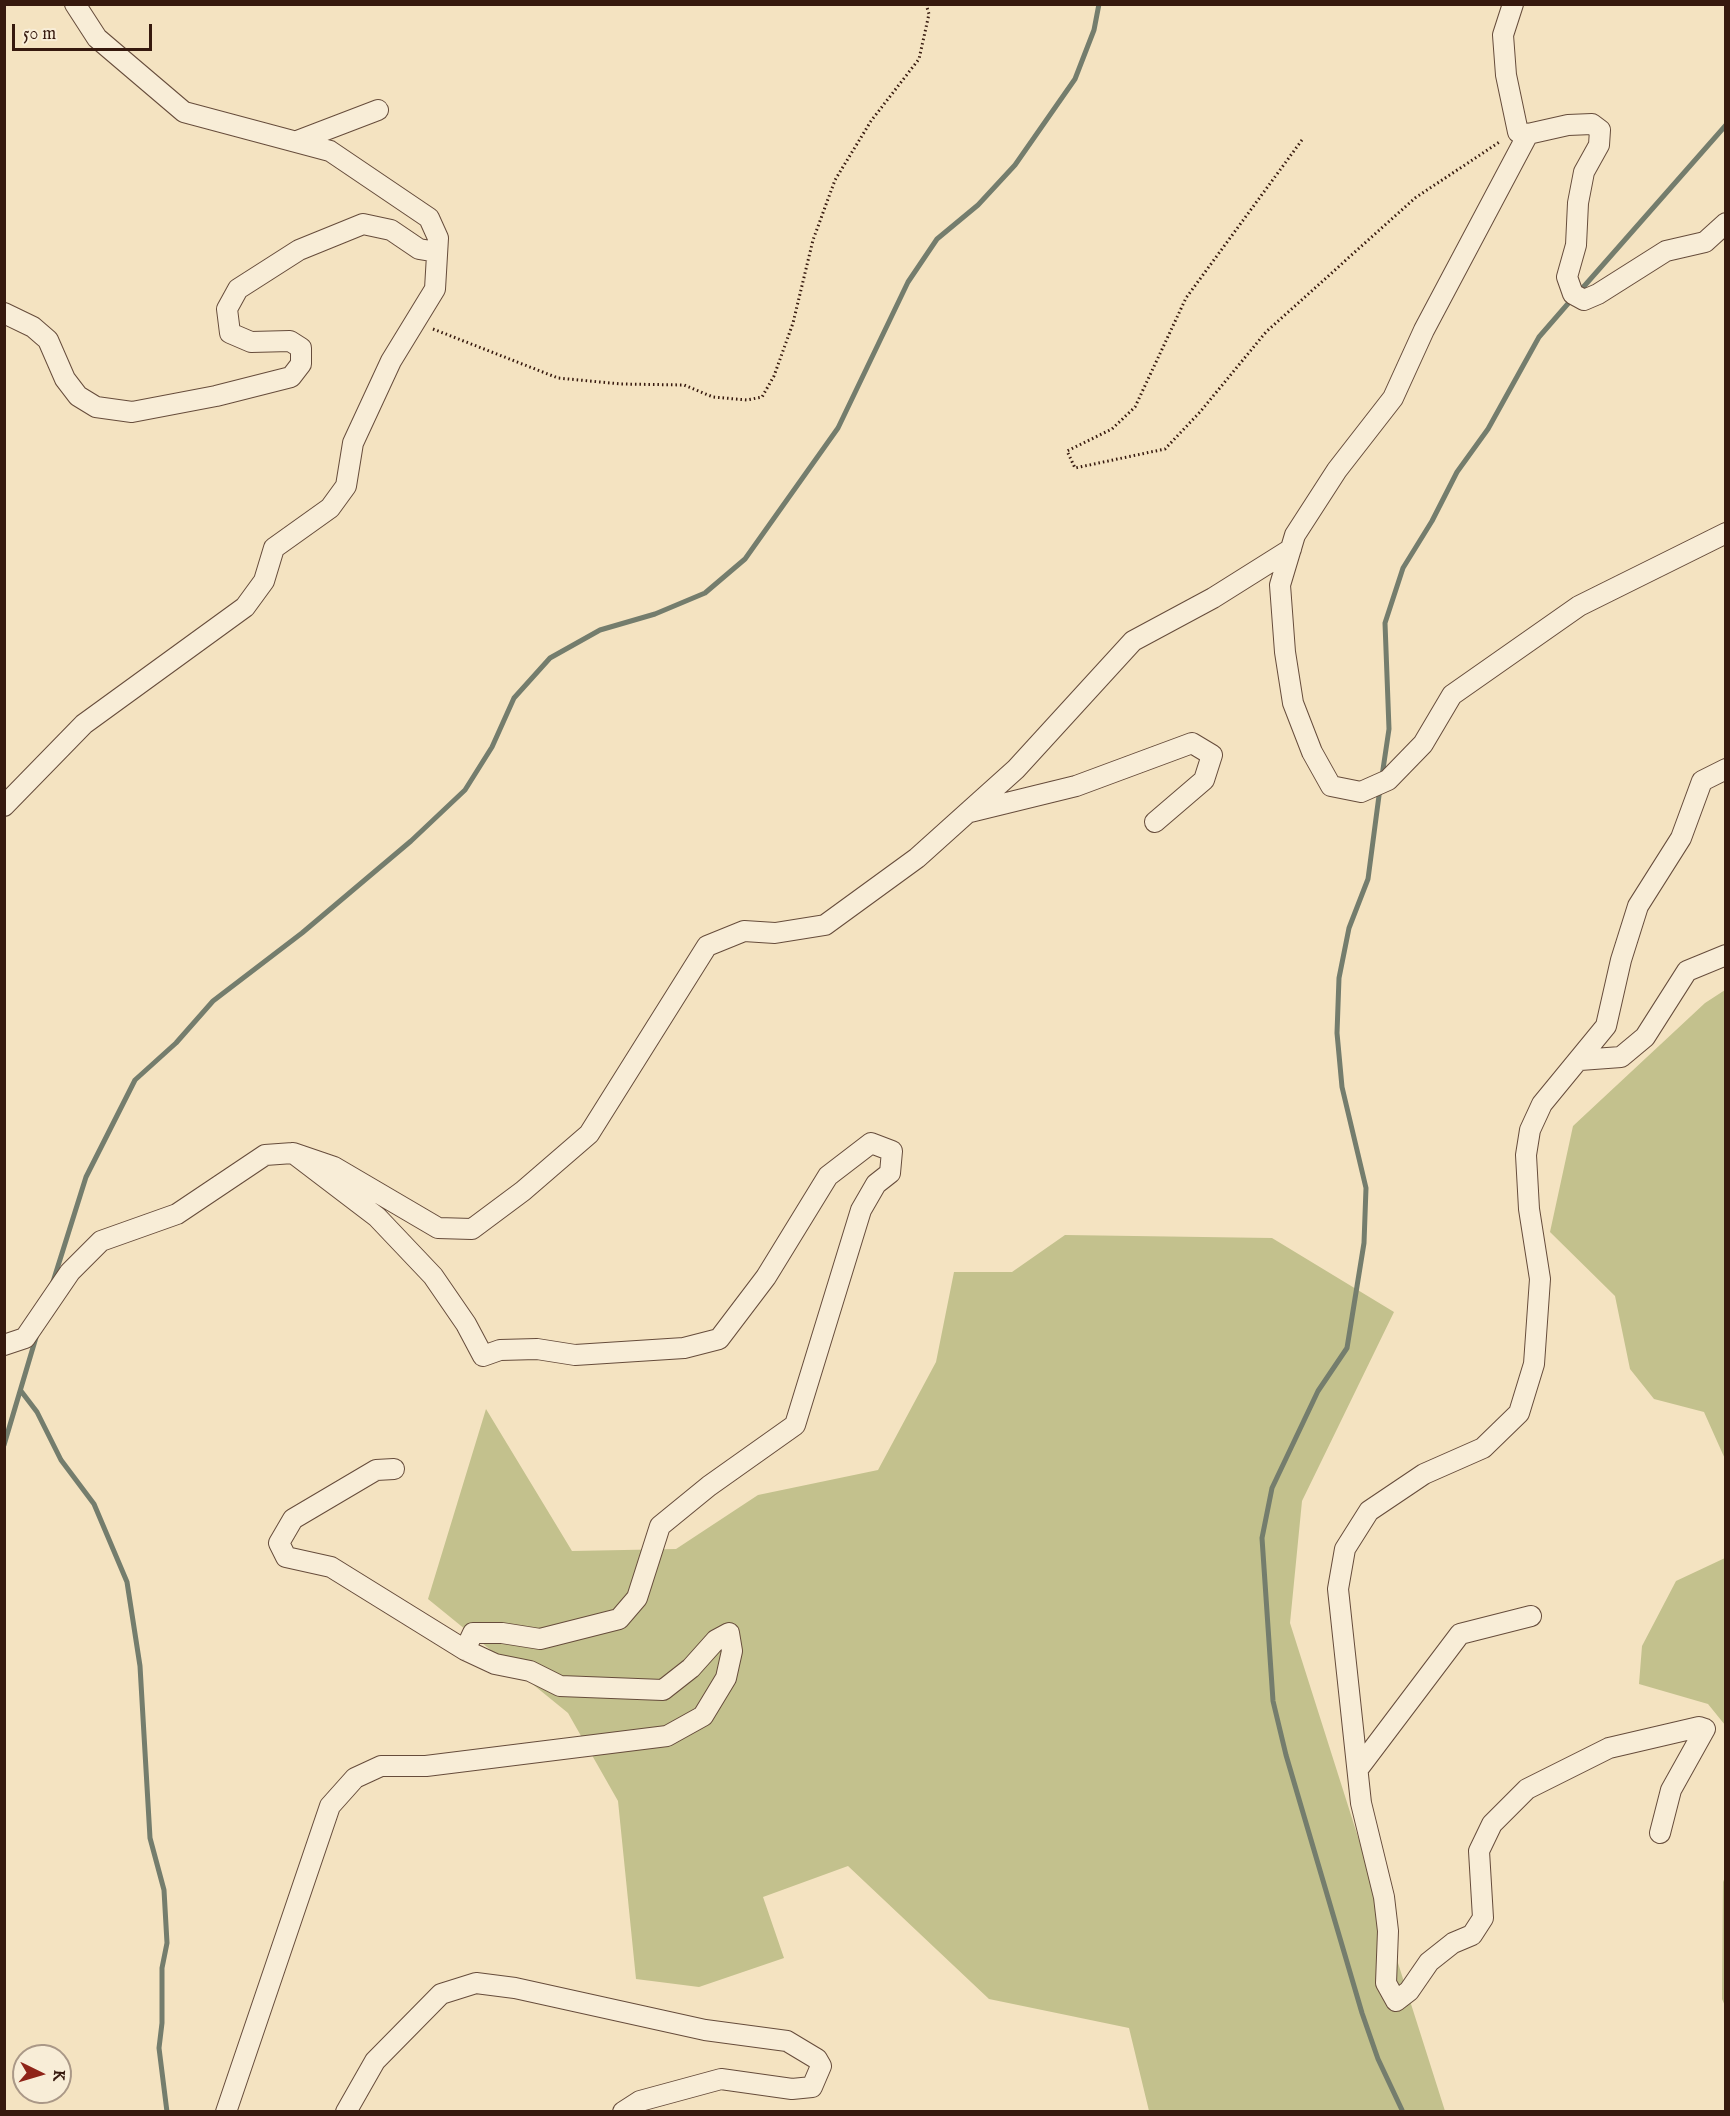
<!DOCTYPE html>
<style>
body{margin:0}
#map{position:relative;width:1730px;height:2116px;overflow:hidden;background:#f4e3c1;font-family:"IM FELL English",serif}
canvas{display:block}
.frame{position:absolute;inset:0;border:6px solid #36190e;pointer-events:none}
.north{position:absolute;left:12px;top:2044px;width:60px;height:60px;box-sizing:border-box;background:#f8edd7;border:2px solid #aa9887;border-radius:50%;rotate:95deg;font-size:16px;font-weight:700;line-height:24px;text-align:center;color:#36190e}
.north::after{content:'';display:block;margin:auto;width:21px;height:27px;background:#8f2418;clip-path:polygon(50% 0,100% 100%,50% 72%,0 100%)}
.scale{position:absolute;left:12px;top:24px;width:140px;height:27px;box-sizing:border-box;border:3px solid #36190e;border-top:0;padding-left:8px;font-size:18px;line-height:21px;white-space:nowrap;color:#36190e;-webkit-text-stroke:4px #f8edd7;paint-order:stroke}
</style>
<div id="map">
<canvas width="1730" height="2116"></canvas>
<div class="frame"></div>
<div class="north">K</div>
<div class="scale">50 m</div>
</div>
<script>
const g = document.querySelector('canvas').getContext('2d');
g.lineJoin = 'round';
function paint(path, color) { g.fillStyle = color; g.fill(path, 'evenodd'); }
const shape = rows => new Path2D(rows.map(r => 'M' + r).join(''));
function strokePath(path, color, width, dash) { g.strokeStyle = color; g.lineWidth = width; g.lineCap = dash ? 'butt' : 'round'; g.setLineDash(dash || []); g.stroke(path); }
const green = shape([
 [1725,990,1725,1459,1704,1412,1654,1399,1630,1369,1615,1296,1550,1232,1573,1126,1705,1003],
 [1065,1235,1272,1238,1394,1312,1302,1501,1290,1623,1445,2111,1149,2111,1129,2028,989,1999,848,1866,763,1897,784,1958,699,1987,636,1979,618,1801,568,1713,428,1599,486,1409,572,1551,676,1549,758,1495,878,1470,936,1362,954,1272,1012,1272],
 [1725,1558,1725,1725,1708,1704,1639,1684,1642,1646,1676,1581],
 [1725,1877,1725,2006,1722,1999,1723,1882]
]);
const stream = shape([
 [1579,292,1726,125],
 [1382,776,1389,729,1385,623,1403,568,1432,521,1457,472,1488,429,1539,337,1572,299],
 [1380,788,1368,879,1349,928,1339,978,1337,1033,1342,1087,1366,1188,1364,1243,1347,1348,1318,1391,1272,1488,1262,1538,1273,1701,1286,1755,1362,2013,1378,2059,1402,2110],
 [52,1285,86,1177,135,1080,176,1043,213,1001,302,933,411,841,465,790,492,747,514,698,550,658,600,630,655,614,705,593,745,559,838,428,908,282,937,239,978,205,1015,165,1075,79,1094,30,1099,4],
 [21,1391,37,1412,61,1460,94,1504,127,1582,140,1666,150,1838,164,1890,167,1943,162,1968,162,2023,159,2048,167,2112],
 [4,1445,37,1334]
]);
const path = shape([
 [1302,140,1186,298,1135,407,1112,429,1067,451,1075,468,1165,449,1200,412,1266,332,1415,198,1501,141],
 [433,329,558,378,621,384,684,385,713,397,747,400,762,397,774,376,793,323,813,240,835,180,871,121,919,59,929,14,926,4]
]);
const street = shape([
 [1513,4,1503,35,1506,75,1518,132,1528,134,1568,125,1592,124,1600,130,1599,145,1584,172,1578,203,1576,245,1567,277,1573,294,1584,300,1598,294,1666,251,1705,242,1726,223],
 [1528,134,1424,330,1393,398,1337,470,1295,535,1280,585,1285,652,1293,703,1312,752,1331,786,1361,792,1388,780,1423,744,1452,695,1579,606,1726,533],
 [297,141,378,110],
 [4,313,33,327,48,340,65,379,78,396,96,407,132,412,216,396,291,377,301,364,301,348,290,341,251,342,230,333,227,309,238,289,299,250,363,224,391,230,419,249,437,252],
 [4,806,84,724,245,607,264,581,274,548,330,508,346,486,353,443,391,361,435,289,438,238,429,218,330,151,184,112,97,38,75,4],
 [970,812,1076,786,1192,743,1212,755,1204,780,1155,822],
 [1580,1060,1621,1057,1645,1037,1687,971,1726,955],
 [4,1345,25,1338,70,1272,101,1241,177,1214,265,1155,293,1153,334,1167,438,1228,472,1229,523,1191,589,1134,707,946,744,931,775,933,825,925,917,858,1016,769,1133,641,1213,598,1291,549],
 [394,1469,376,1470,293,1519,279,1543,286,1557,331,1567,465,1650],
 [1358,1769,1460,1634,1531,1616],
 [1660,1833,1671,1790,1705,1729,1699,1727,1609,1748,1527,1789,1492,1824,1479,1851,1483,1918,1472,1935,1453,1943,1429,1962,1409,1991,1396,2001,1386,1983,1388,1931,1384,1897,1361,1803,1338,1589,1345,1549,1369,1511,1424,1474,1483,1448,1519,1413,1534,1364,1540,1279,1529,1209,1526,1155,1530,1130,1542,1104,1606,1026,1621,960,1638,906,1681,838,1702,781,1726,769],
 [226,2112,330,1806,355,1778,381,1766,426,1766,667,1736,703,1716,726,1678,732,1651,729,1633,716,1640,691,1668,663,1690,560,1686,530,1671,495,1664,465,1650,473,1633,502,1633,540,1639,619,1619,637,1598,660,1526,709,1486,795,1425,861,1210,876,1184,890,1173,892,1151,871,1143,828,1176,766,1277,719,1339,684,1348,575,1355,537,1349,500,1350,483,1356,466,1324,433,1276,377,1217,293,1153],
 [346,2112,375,2061,441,1994,476,1983,515,1988,705,2030,787,2041,817,2059,821,2066,812,2087,792,2089,721,2079,640,2101,623,2112]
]);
paint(green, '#c3c18d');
strokePath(stream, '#747d6d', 5);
strokePath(street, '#664c3b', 22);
strokePath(path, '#36190e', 3, [1.5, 3]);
strokePath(street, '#f8edd7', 20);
</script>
